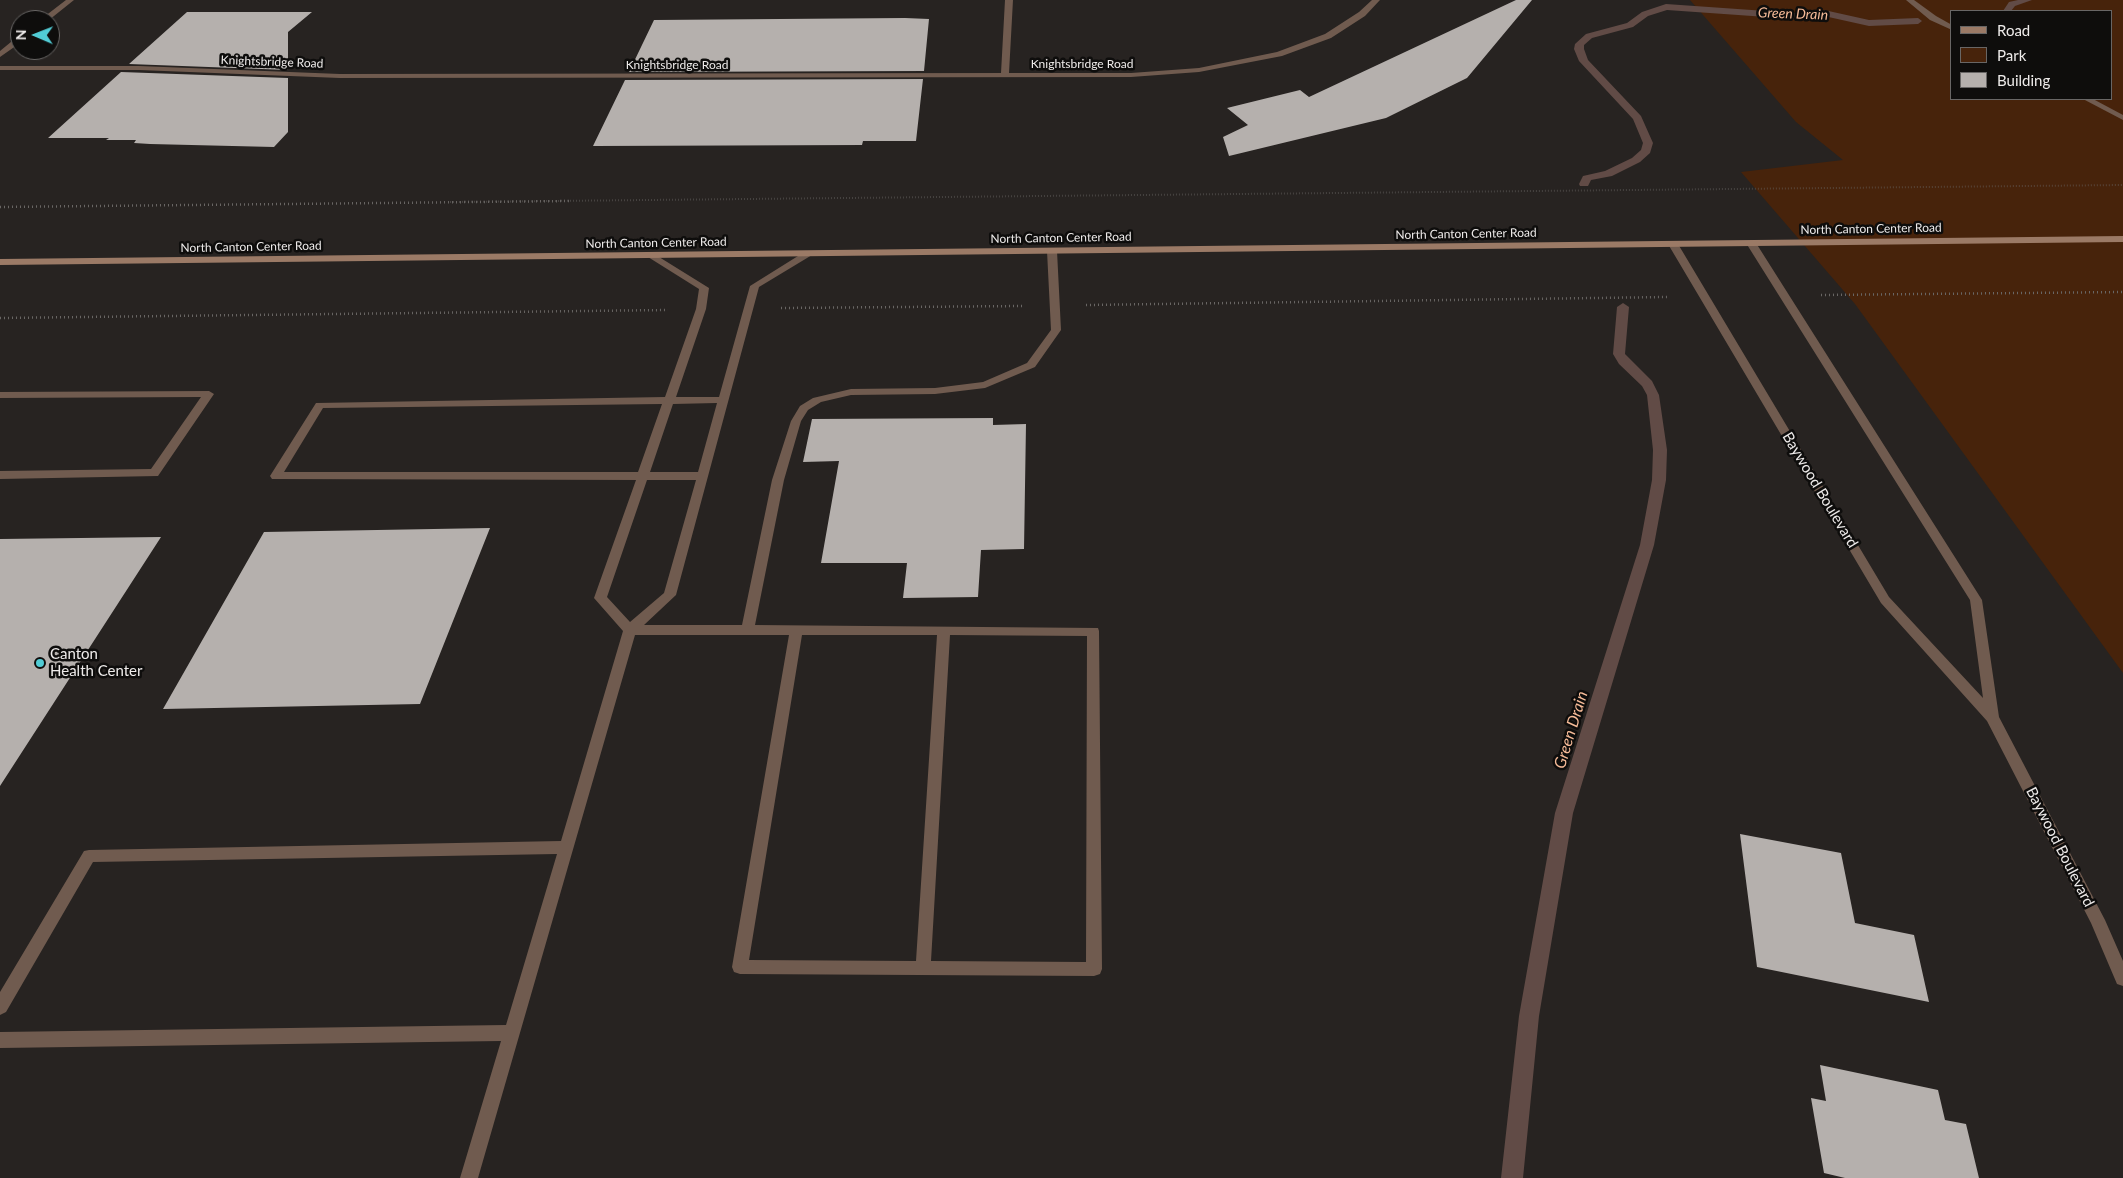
<!DOCTYPE html>
<style>
body{margin:0}
#map{position:relative;width:2123px;height:1178px;overflow:hidden;background:#272321;font-family:Lato,sans-serif}
canvas{display:block}
.legend{position:absolute;left:1950px;top:10px;width:162px;height:90px;box-sizing:border-box;background:#0e0d0c;border:1px solid #686665;margin:0;padding:6px 9px;list-style:none;font-size:15px;color:#eeebea}
.legend li{display:flex;align-items:center;gap:10px;height:25px}
.legend b{width:25px;border:1px solid #686665}
.north{position:absolute;left:10px;top:10px;width:50px;height:50px;box-sizing:border-box;background:#0e0d0c;border:1px solid #686665;border-radius:50%;rotate:271deg;font-size:14px;font-weight:700;line-height:20px;text-align:center;color:#eeebea}
.north::after{content:'';display:block;margin:auto;width:18px;height:22px;background:#51ccd5;clip-path:polygon(50% 0,100% 100%,50% 72%,0 100%)}
</style>
<div id="map">
<canvas width="2123" height="1178"></canvas>
<ul class="legend">
<li><b style="height:6px;background:#9b7a66"></b>Road</li>
<li><b style="height:14px;background:#47230b"></b>Park</li>
<li><b style="height:14px;background:#b5b0ad"></b>Building</li>
</ul>
<div class="north">N</div>
</div>
<script>
const g = document.querySelector('canvas').getContext('2d');
g.lineJoin = 'round';
function paint(path, color) { g.fillStyle = color; g.fill(path, 'evenodd'); }
const shape = rows => new Path2D(rows.map(r => 'M' + r).join(''));
function strokePath(path, color, width, dash) { g.strokeStyle = color; g.lineWidth = width; g.lineCap = dash ? 'butt' : 'round'; g.setLineDash(dash || []); g.stroke(path); }
function drawText(font, color, halo, rows, align = 'center') {
  g.font = font + ' Lato,sans-serif'; g.lineWidth = 5; g.setLineDash([]); g.textBaseline = 'middle'; g.strokeStyle = halo; g.fillStyle = color; for (const [text, x, y, turn = 0] of rows) {
    g.save(); g.translate(x, y); g.rotate((+turn || 0) * Math.PI / 180); g.textAlign = isNaN(turn) ? turn : align; if (halo) g.strokeText(text, 0, 0); g.fillText(text, 0, 0); g.restore();
  }
}
const green = shape([
 [1690,0,2123,0,2123,673,1855,304,1741,172,1843,160,1796,122],
 [1952,11,2112,11,2112,99,1952,99]
]);
const stream = shape([
 [2018,0,2032,0,2015,6,2011,11,2003,11,2009,2,2018,0],
 [1666,4,1809,14,1824,10,1869,20,1918,18,1922,21,1918,24,1869,26,1824,16,1809,20,1667,10,1648,16,1633,27,1592,38,1584,45,1584,49,1588,60,1641,116,1653,143,1650,153,1640,162,1612,176,1591,180,1588,186,1580,186,1579,184,1583,176,1605,171,1632,158,1641,150,1643,143,1633,119,1579,61,1574,49,1575,44,1586,34,1627,23,1642,12,1666,4],
 [1623,303,1629,307,1625,354,1652,381,1659,395,1667,450,1666,480,1654,545,1573,813,1539,1016,1523,1178,1501,1178,1519,1016,1555,813,1640,545,1652,480,1653,450,1647,395,1642,386,1619,364,1613,354,1617,307,1623,303]
]);
const building = shape([
 [1516,0,1532,0,1467,78,1386,118,1229,156,1223,137,1248,125,1227,108,1300,90,1309,97],
 [187,12,312,12,288,32,288,70,129,64],
 [905,18,929,19,924,71,629,72,654,20],
 [121,72,288,78,288,132,274,147,150,144,134,143,136,140,106,140,109,138,48,138],
 [923,79,916,141,863,141,862,145,593,146,625,80],
 [993,418,993,425,1026,424,1024,549,981,550,978,597,903,598,907,563,821,563,839,461,803,462,812,419],
 [490,528,420,704,163,709,264,532],
 [161,537,0,786,0,539],
 [1740,834,1841,853,1855,923,1914,935,1929,1002,1757,967],
 [1820,1065,1938,1090,1945,1120,1966,1124,1979,1178,1845,1178,1824,1173,1811,1098,1826,1101]
]);
const pathFar1 = shape([
 [450,202,2123,185]
]);
const path = shape([
 [0,207,571,201],
 [1821,295,2123,292],
 [1086,305,1667,297],
 [781,308,1022,306],
 [0,318,668,310]
]);
const service = shape([
 [1906,0,1914,0,1936,16,1952,25,1952,30,1930,20,1906,0],
 [2083,99,2093,99,2123,115,2123,120,2083,99],
 [1052,248,1057,251,1061,330,1035,367,985,388,935,394,851,395,821,402,808,410,801,421,784,480,755,625,1098,628,1099,631,1102,969,1100,974,1094,976,740,974,734,972,732,967,789,635,635,635,478,1178,460,1178,501,1041,0,1048,0,1032,506,1025,557,854,93,862,6,1012,0,1015,0,992,84,851,89,850,561,841,623,631,594,598,636,480,272,479,270,476,316,403,665,397,696,309,699,289,648,257,648,253,651,252,709,288,706,309,676,397,719,397,750,286,806,251,812,251,812,255,759,287,676,595,644,625,742,625,772,480,791,421,800,406,813,398,851,389,935,388,983,382,1027,363,1051,330,1047,251,1052,248],
 [717,403,698,472,650,472,673,404,717,403],
 [662,404,638,472,284,472,323,408,662,404],
 [647,480,696,480,664,593,630,622,607,597,647,480],
 [802,635,937,635,916,961,749,960,802,635],
 [950,635,1087,636,1086,962,931,961,950,635],
 [209,391,214,394,158,476,0,479,0,471,151,469,201,397,0,398,0,392,209,391]
]);
const minor = shape([
 [66,0,74,0,49,20,40,20,66,0],
 [1005,0,1013,0,1009,73,1131,73,1199,68,1277,52,1325,34,1359,12,1372,0,1380,0,1365,16,1331,38,1282,56,1199,72,1131,77,340,78,139,70,0,70,0,66,139,66,340,74,1001,73,1005,0],
 [17,37,20,37,20,43,0,57,0,51,17,37],
 [1751,240,1756,243,1982,600,1999,717,2105,920,2123,961,2123,986,2117,984,2091,923,1987,721,1881,603,1668,244,1673,241,1678,244,1889,597,1983,698,1970,600,1746,243,1751,240]
]);
const secondary = shape([
 [2123,236,2123,242,0,265,0,259,2123,236]
]);
const markers = [
 [40,663,5,"#51ccd5"]
];
const farStreetnames = [
 ["Knightsbridge Road",272,62,2],
 ["Knightsbridge Road",1082,64],
 ["Knightsbridge Road",677,65],
 ["North Canton Center Road",1871,229,-1],
 ["North Canton Center Road",1466,234,-1],
 ["North Canton Center Road",1061,238,-1],
 ["North Canton Center Road",656,243,-1],
 ["North Canton Center Road",251,247,-1]
];
const farWaternames = [
 ["Green Drain",1793,14,2]
];
const streetNames = [
 ["Baywood Boulevard",1820,490,59],
 ["Baywood Boulevard",2060,847,63]
];
const poiNames = [
 ["Canton",50,654],
 ["Health Center",50,671]
];
const waterNames = [
 ["Green Drain",1571,730,-73]
];
paint(green, '#47230b');
paint(stream, '#614b46');
paint(building, '#b5b0ad');
strokePath(pathFar1, '#696664', 2, [0.5, 2.5]);
strokePath(path, '#696664', 2.5, [1, 3]);
paint(service, '#705b4f');
paint(minor, '#705b4f');
paint(secondary, '#9b7a66');
for (const [x, y, r, color] of markers) { const dot = new Path2D(); dot.arc(x, y, r, 0, 2 * Math.PI); g.fillStyle = color; g.fill(dot); strokePath(dot, '#0e0d0c', 2); }
drawText('12px', '#eeebea', '#0e0d0c', farStreetnames);
drawText('italic 14px', '#f6bb98', '#0e0d0c', farWaternames);
drawText('15px', '#eeebea', '#0e0d0c', streetNames);
drawText('15px', '#eeebea', '#0e0d0c', poiNames, 'left');
drawText('italic 16px', '#f6bb98', '#0e0d0c', waterNames);
</script>
